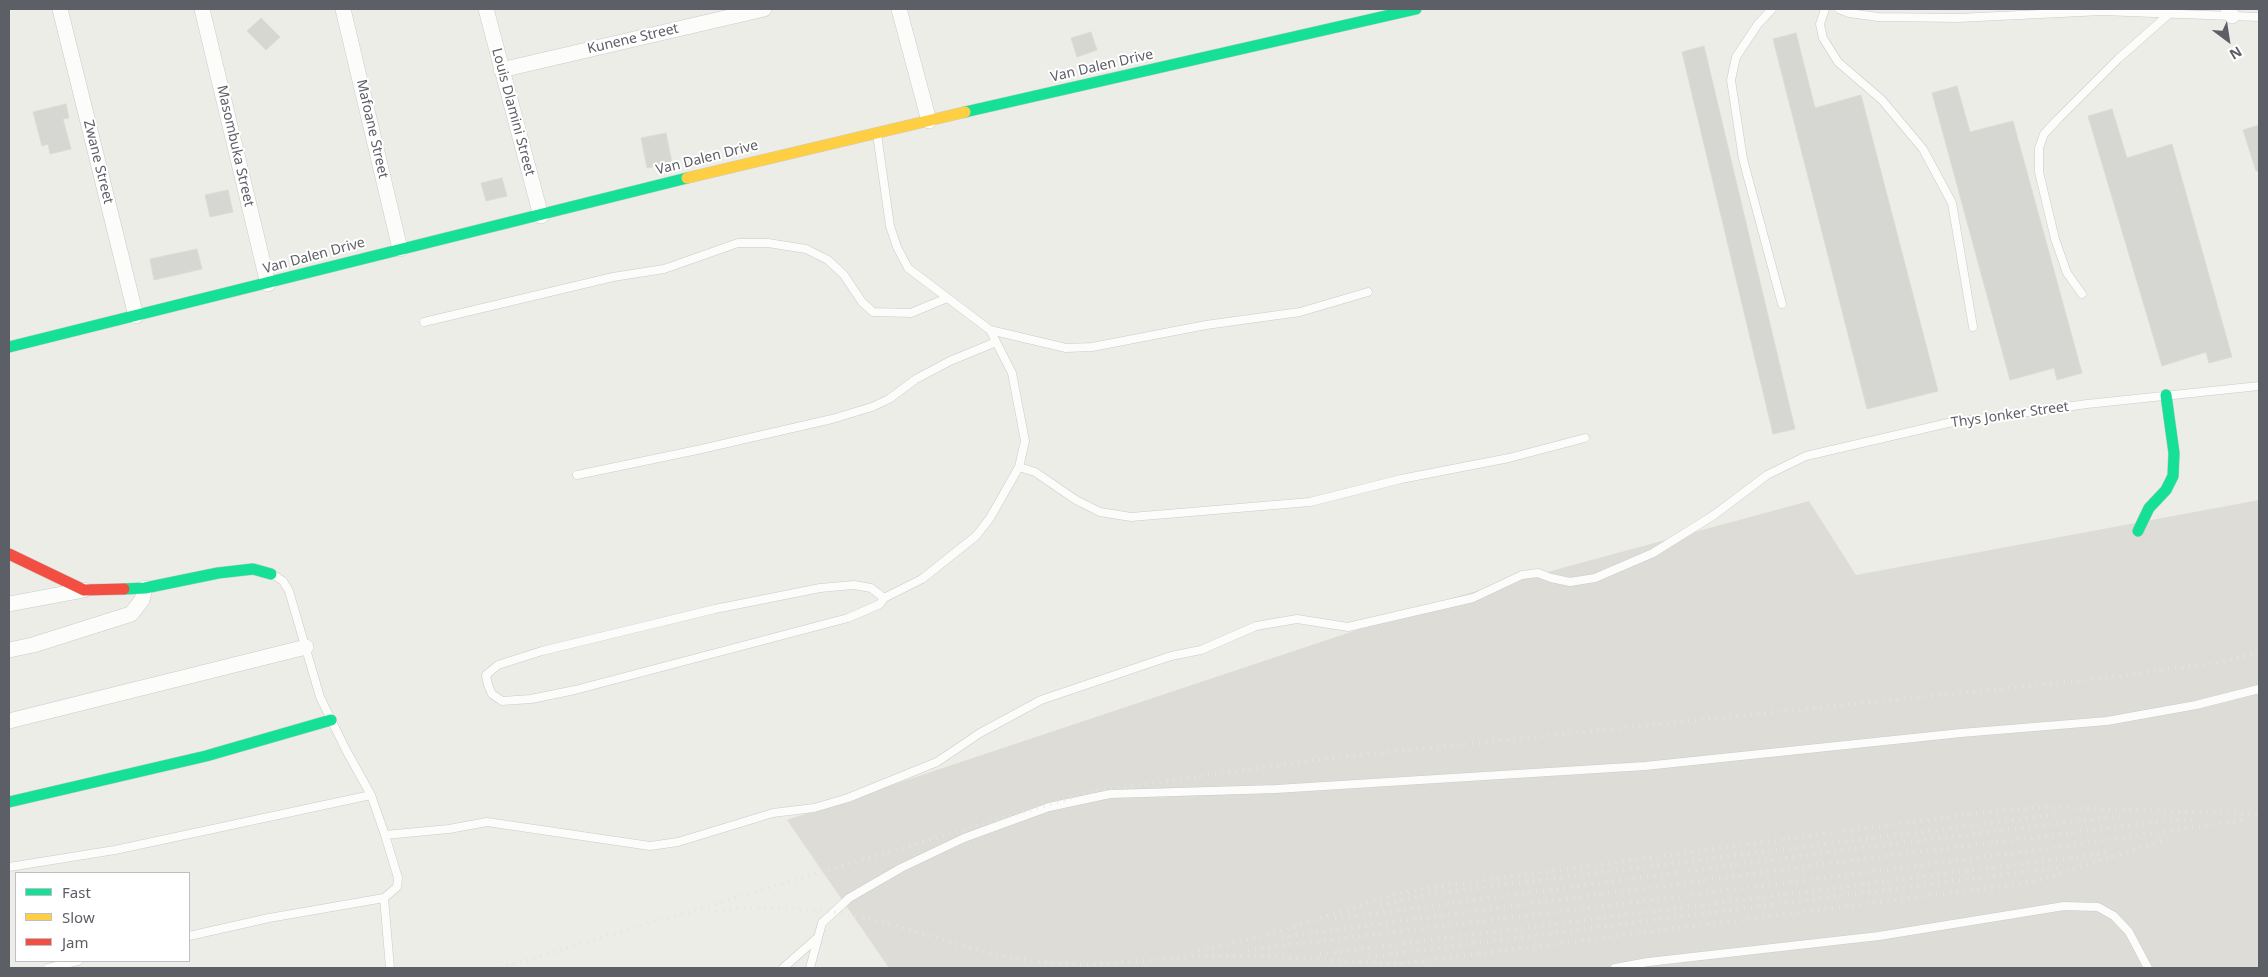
<!DOCTYPE html>
<style>
body{margin:0}
#map{position:relative;width:2268px;height:977px;overflow:hidden;background:#edede7;font-family:"Noto Sans",sans-serif}
canvas{display:block}
.frame{position:absolute;inset:0;border:10px solid #5c5f66;pointer-events:none}
.legend{position:absolute;left:15px;top:872px;width:175px;height:90px;box-sizing:border-box;background:#fff;border:1px solid #bebfc2;margin:0;padding:6px 9px;list-style:none;font-size:15px;color:#5c5f66}
.legend li{display:flex;align-items:center;gap:10px;height:25px}
.legend b{width:25px;border:1px solid #bebfc2}
.north{position:absolute;left:2203px;top:15px;width:50px;height:50px;-webkit-text-stroke:4px #fff;paint-order:stroke;rotate:149deg;font-size:14px;font-weight:700;line-height:20px;text-align:center;color:#5c5f66}
.north::after{content:'';display:block;margin:auto;width:18px;height:22px;background:#5c5f66;clip-path:polygon(50% 0,100% 100%,50% 72%,0 100%)}
</style>
<div id="map">
<canvas width="2268" height="977"></canvas>
<div class="frame"></div>
<ul class="legend">
<li><b style="height:6px;background:#16e098"></b>Fast</li>
<li><b style="height:6px;background:#ffcf43"></b>Slow</li>
<li><b style="height:6px;background:#f24e42"></b>Jam</li>
</ul>
<div class="north">N</div>
</div>
<script>
const g = document.querySelector('canvas').getContext('2d');
g.lineJoin = 'round';
function paint(path, color) { g.fillStyle = color; g.fill(path, 'evenodd'); }
const shape = rows => new Path2D(rows.map(r => 'M' + r).join(''));
function strokePath(path, color, width, dash) { g.strokeStyle = color; g.lineWidth = width; g.lineCap = dash ? 'butt' : 'round'; g.setLineDash(dash || []); g.stroke(path); }
function drawText(font, color, halo, rows, align = 'center') {
  g.font = font + ' "Noto Sans",sans-serif'; g.lineWidth = 4; g.setLineDash([]); g.textBaseline = 'middle'; g.strokeStyle = halo; g.fillStyle = color; for (const [text, x, y, turn = 0] of rows) {
    g.save(); g.translate(x, y); g.rotate((+turn || 0) * Math.PI / 180); g.textAlign = isNaN(turn) ? turn : align; if (halo) g.strokeText(text, 0, 0); g.fillText(text, 0, 0); g.restore();
  }
}
const industrial = shape([
 [2259,500,2259,968,889,968,787,820,1459,596,1809,501,1856,575]
]);
const building = shape([
 [261,18,280,37,266,50,247,31,261,18],
 [1091,32,1097,50,1077,57,1071,38,1091,32],
 [1796,33,1815,108,1861,95,1938,391,1867,409,1773,39,1796,33],
 [1704,46,1795,429,1773,434,1682,52,1704,46],
 [1957,86,1970,132,2013,121,2082,373,2057,380,2054,368,2010,380,1932,93,1957,86],
 [66,104,69,118,63,119,71,149,50,154,48,144,42,146,33,112,66,104],
 [2112,109,2127,158,2172,144,2232,357,2209,363,2206,352,2162,366,2088,116,2112,109],
 [2259,125,2259,171,2256,171,2243,130,2259,125],
 [666,133,672,163,647,168,641,138,666,133],
 [502,178,507,196,486,201,481,183,502,178],
 [228,190,233,212,210,217,205,195,228,190],
 [197,249,202,269,154,280,150,259,197,249]
]);
const lane = shape([
 [1772,9,1758,24,1736,57,1731,80,1743,159,1782,304],
 [1825,9,1820,24,1823,38,1838,62,1882,100,1923,149,1952,203,1973,327],
 [1839,9,1849,13,1878,17,1958,18,2102,11,2259,17],
 [877,134,890,226,897,247,908,268,990,330,1012,373,1025,441,1019,467,990,518,976,536,922,579,884,598,880,604,848,618,575,690,531,699,502,701,492,694,488,685,486,675,498,665,542,651,715,609,820,588,854,585,871,588,884,598],
 [2082,294,2067,273,2055,239,2039,172,2039,148,2044,134,2059,118,2118,59,2169,14],
 [424,322,613,277,664,269,738,243,768,243,806,249,828,260,844,275,862,302,873,312,911,313,947,298],
 [990,330,1066,348,1092,347,1206,325,1300,312,1368,292],
 [1019,467,1035,472,1076,500,1100,512,1131,517,1310,502,1401,479,1509,458,1585,438],
 [577,475,697,450,832,419,872,407,889,399,916,379,950,361,996,342],
 [385,835,449,829,487,822,650,846,678,842,773,813,814,808,848,798,937,762,980,733,1041,700,1171,656,1201,650,1256,626,1297,619,1348,627,1473,598,1522,575,1538,573,1551,578,1570,582,1595,578,1653,553,1714,515,1767,475,1806,456,1948,423,2087,404,2259,386],
 [9,867,115,850,371,795],
 [384,898,390,968],
 [189,936,269,918,384,898,397,887,398,878,385,835,371,795,346,750,320,697,289,591,283,581,272,574],
 [48,968,78,961],
 [783,968,816,939],
 [810,968,822,923,849,898,901,868,964,838,1049,807,1110,794,1276,789,1645,766,1961,733,2107,721,2196,705,2259,689],
 [1615,968,1648,962,1879,936,2064,906,2098,907,2114,916,2129,932,2148,968]
]);
const street = shape([
 [60,9,136,316],
 [202,9,268,284],
 [343,9,400,249],
 [486,9,541,216],
 [899,9,929,121],
 [2228,9,2232,16],
 [501,70,764,9],
 [9,604,84,590],
 [9,650,33,645,131,614,142,600,145,588],
 [9,721,306,647]
]);
const fast = shape([
 [965,112,1416,9],
 [9,347,687,178],
 [2138,531,2149,508,2166,490,2173,476,2174,453,2166,395],
 [124,589,145,588,218,573,253,569,271,574],
 [9,802,206,756,331,720]
]);
const slow = shape([
 [687,178,965,112]
]);
const jam = shape([
 [9,554,84,590,124,589]
]);
const rail = shape([
 [1381,905,1432,894,2060,814],
 [709,912,748,907,821,910,871,919,1000,956,1053,963,1088,965,1201,956,1264,956,1399,964,2012,885,2043,879,2167,839],
 [1335,919,1837,851,2120,816],
 [1282,937,1847,861,2155,822,2194,819],
 [1248,950,1669,898,2016,853,2244,820],
 [1199,951,1276,933,1388,896,1427,888,1985,812,2042,807,2259,814],
 [1320,954,2106,853],
 [1369,957,2063,867],
 [500,968,1093,791,1331,758,2095,679,2222,662,2259,652]
]);
const streetNames = [
 ["Kunene Street",633,39,-13],
 ["Van Dalen Drive",1102,66,-13],
 ["Louis Dlamini Street",513,112,75],
 ["Mafoane Street",372,129,77],
 ["Masombuka Street",235,146,77],
 ["Van Dalen Drive",707,158,-14],
 ["Zwane Street",98,162,76],
 ["Van Dalen Drive",314,256,-15],
 ["Thys Jonker Street",2010,415,-8]
];
paint(industrial, '#dddcd7');
paint(building, '#d6d6d2');
strokePath(building, '#dcdcd6', 1);
strokePath(lane, '#cacbc9', 9);
strokePath(street, '#cacbc9', 16);
strokePath(fast, '#cacccb', 12);
strokePath(slow, '#cacccb', 12);
strokePath(jam, '#cacccb', 12);
strokePath(lane, '#fcfcfb', 8);
strokePath(street, '#fcfcfb', 15);
strokePath(fast, '#16e098', 11);
strokePath(slow, '#ffcf43', 11);
strokePath(jam, '#f24e42', 11);
strokePath(rail, '#e4e4e4', 4, [1, 6]);
drawText('14px', '#5c5f66', '#fff', streetNames);
</script>
